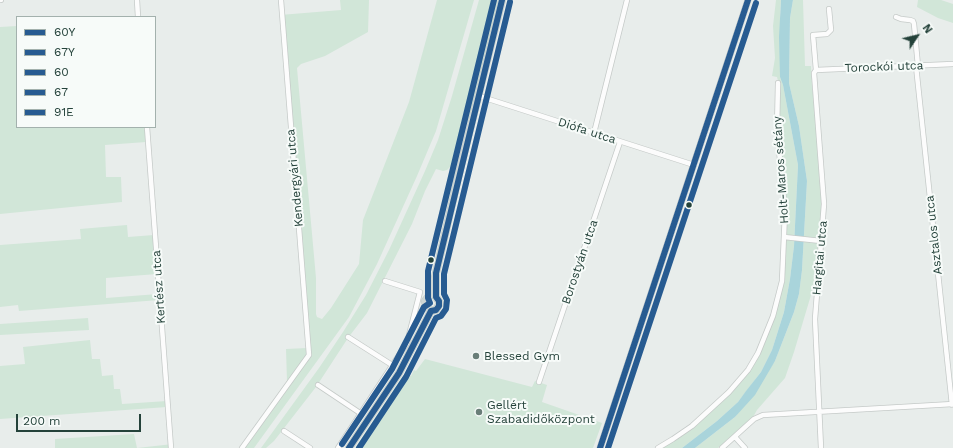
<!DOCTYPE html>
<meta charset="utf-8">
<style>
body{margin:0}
#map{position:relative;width:953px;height:448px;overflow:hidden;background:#e8edeb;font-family:"Work Sans",sans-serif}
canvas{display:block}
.legend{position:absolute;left:16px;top:16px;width:140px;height:112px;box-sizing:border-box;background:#f7fbf9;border:1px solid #a3b1ad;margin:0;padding:5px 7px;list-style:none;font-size:12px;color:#24423a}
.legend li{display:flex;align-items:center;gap:8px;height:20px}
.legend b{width:20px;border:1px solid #a3b1ad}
.north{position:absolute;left:897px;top:16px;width:40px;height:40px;-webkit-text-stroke:3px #f7fbf9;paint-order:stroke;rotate:55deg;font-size:11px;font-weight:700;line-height:16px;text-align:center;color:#24423a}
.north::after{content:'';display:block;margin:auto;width:14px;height:18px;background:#24423a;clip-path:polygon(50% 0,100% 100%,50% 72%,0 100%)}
.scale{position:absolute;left:16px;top:414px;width:125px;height:18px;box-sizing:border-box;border:2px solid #24423a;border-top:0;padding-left:5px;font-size:12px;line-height:14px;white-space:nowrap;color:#24423a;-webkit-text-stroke:3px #f7fbf9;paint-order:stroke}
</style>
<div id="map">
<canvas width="953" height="448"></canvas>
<ul class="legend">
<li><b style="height:5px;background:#275b91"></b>60Y</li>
<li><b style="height:5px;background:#275b91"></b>67Y</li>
<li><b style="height:5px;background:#275b91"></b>60</li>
<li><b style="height:5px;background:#275b91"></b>67</li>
<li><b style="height:5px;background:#275b91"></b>91E</li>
</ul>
<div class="north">N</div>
<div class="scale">200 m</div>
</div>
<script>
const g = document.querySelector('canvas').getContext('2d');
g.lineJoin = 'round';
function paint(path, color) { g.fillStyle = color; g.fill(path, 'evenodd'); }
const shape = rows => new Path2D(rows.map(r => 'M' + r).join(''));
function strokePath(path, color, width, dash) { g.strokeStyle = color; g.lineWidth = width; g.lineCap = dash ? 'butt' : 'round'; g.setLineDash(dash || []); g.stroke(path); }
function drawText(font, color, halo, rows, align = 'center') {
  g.font = font + ' "Work Sans",sans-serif'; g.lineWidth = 4; g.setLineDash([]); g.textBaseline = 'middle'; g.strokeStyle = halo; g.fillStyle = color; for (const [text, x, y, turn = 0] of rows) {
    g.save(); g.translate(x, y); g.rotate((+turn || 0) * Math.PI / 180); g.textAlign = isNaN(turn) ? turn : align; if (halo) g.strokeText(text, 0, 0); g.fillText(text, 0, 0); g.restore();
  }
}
const green = shape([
 [340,0,369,0,368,32,325,56,301,64,297,68,316,278,316,314,317,317,322,319,331,308,359,264,363,220,409,102,437,0,474,0,436,131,417,176,377,264,349,317,254,448,240,448,287,381,286,349,307,348,280,15,341,10],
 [479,0,498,0,472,111,465,127,456,161,447,170,443,171,436,169,425,191,412,224,367,313,348,338,316,387,274,441,266,448,261,448,319,368,343,332,366,295,389,250,425,171,438,140,452,96],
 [776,0,781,0,780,15,780,77,783,85,798,165,794,246,790,279,784,312,772,350,761,372,738,402,717,421,682,448,658,448,673,439,729,392,758,353,780,291,784,237,777,129,778,81,777,77,772,76,775,58,773,26],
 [793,0,803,0,805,66,811,66,812,87,814,99,822,208,816,284,811,295,794,352,785,378,757,410,752,419,718,448,695,448,735,417,775,361,794,312,799,294,802,270,807,181,799,126,789,83,790,18],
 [918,0,941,0,953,4,953,23,938,18,917,7],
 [17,26,17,127,145,127,146,142,105,145,106,177,121,177,122,202,0,214,0,27],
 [127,225,128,237,154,235,157,274,106,278,106,298,158,294,159,300,19,311,18,305,0,307,0,245,81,239,80,229],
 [88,318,89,330,0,335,0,324],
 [90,340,92,359,100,359,102,376,113,375,114,389,120,389,122,404,167,401,167,407,0,419,0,366,25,364,23,347],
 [425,359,532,387,535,381,547,385,542,402,602,423,593,448,355,448,402,377,411,376,414,370,416,371],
 [134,434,137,448,173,444,173,448,55,448,55,439]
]);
const water = shape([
 [781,0,793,0,790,18,789,83,799,126,807,181,802,270,799,294,794,312,775,361,755,395,735,417,695,448,682,448,717,421,738,402,746,391,761,372,772,350,784,312,790,279,794,246,798,165,783,85,780,77,779,37]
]);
const minor = shape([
 [0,0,1,0],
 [137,0,138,17],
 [896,17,901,19,910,20,913,21,914,24,918,66],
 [916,66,952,405],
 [816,70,953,64],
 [479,96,694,165],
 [147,127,171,448],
 [594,133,627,0],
 [784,237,821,241],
 [348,337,392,365],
 [539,382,620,142],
 [318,385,360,413],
 [284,431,310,448],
 [735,437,745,448],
 [242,448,309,355,281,0],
 [338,448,407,343,409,335,420,292,385,281],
 [658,448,673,439,692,426,729,392,748,370,758,353,773,316,782,281,785,212,777,129,778,83],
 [722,448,754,419,763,415,953,404],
 [821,448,815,319,824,204,814,73,816,70,813,35,827,34,831,30,829,9]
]);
const tertiary = shape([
 [600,448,748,0]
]);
const primary = shape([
 [436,273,436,297,440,303,436,310,431,311,426,307,425,301,429,296,432,290,436,273,446,230,458,178,502,0],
 [349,448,399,373,431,311]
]);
const bus1 = shape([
 [349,448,399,373,431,311,436,310,439,306,439,301,436,297,436,273,502,0]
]);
const bus2 = shape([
 [359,448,406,377,436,318,441,316,446,309,447,300,444,294,444,274,510,2]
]);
const bus3 = shape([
 [600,448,748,0]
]);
const bus4 = shape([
 [608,448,756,3]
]);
const bus5 = shape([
 [342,444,392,369,424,307,430,303,428,298,428,271,494,0]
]);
const markers = [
 [689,205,3.5,"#24423a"],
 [431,260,3.5,"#24423a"],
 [476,356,4,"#697e78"],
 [479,412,4,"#697e78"]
];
const streetNames = [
 ["Torockói utca",884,67,-2],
 ["Diófa utca",587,131,18],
 ["Holt-Maros sétány",781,170,-94],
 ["Kendergyári utca",295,178,-95],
 ["Asztalos utca",934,235,-96],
 ["Hargitai utca",820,258,-85],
 ["Borostyán utca",580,262,-71],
 ["Kertész utca",159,287,-94]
];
const poiNames = [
 ["Blessed Gym",484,356],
 ["Gellért",487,405],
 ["Szabadidőközpont",487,419]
];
paint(green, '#d1e6d8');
paint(water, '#a9d4db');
strokePath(minor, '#c5cac8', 6);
strokePath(tertiary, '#c5cac8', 7);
strokePath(primary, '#c3ccc9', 8);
strokePath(minor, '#fcfcfc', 4.5);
strokePath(tertiary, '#fcfcfc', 5.5);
strokePath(primary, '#cfd7d5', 7);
strokePath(bus1, '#275b91', 6);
strokePath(bus2, '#275b91', 6);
strokePath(bus3, '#275b91', 6);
strokePath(bus4, '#275b91', 6);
strokePath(bus5, '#275b91', 6);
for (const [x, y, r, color] of markers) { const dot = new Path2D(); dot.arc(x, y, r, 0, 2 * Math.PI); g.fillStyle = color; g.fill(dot); strokePath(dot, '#f7fbf9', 1.5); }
drawText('12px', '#24423a', '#f7fbf9', streetNames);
drawText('12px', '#24423a', '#f7fbf9', poiNames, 'left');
</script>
